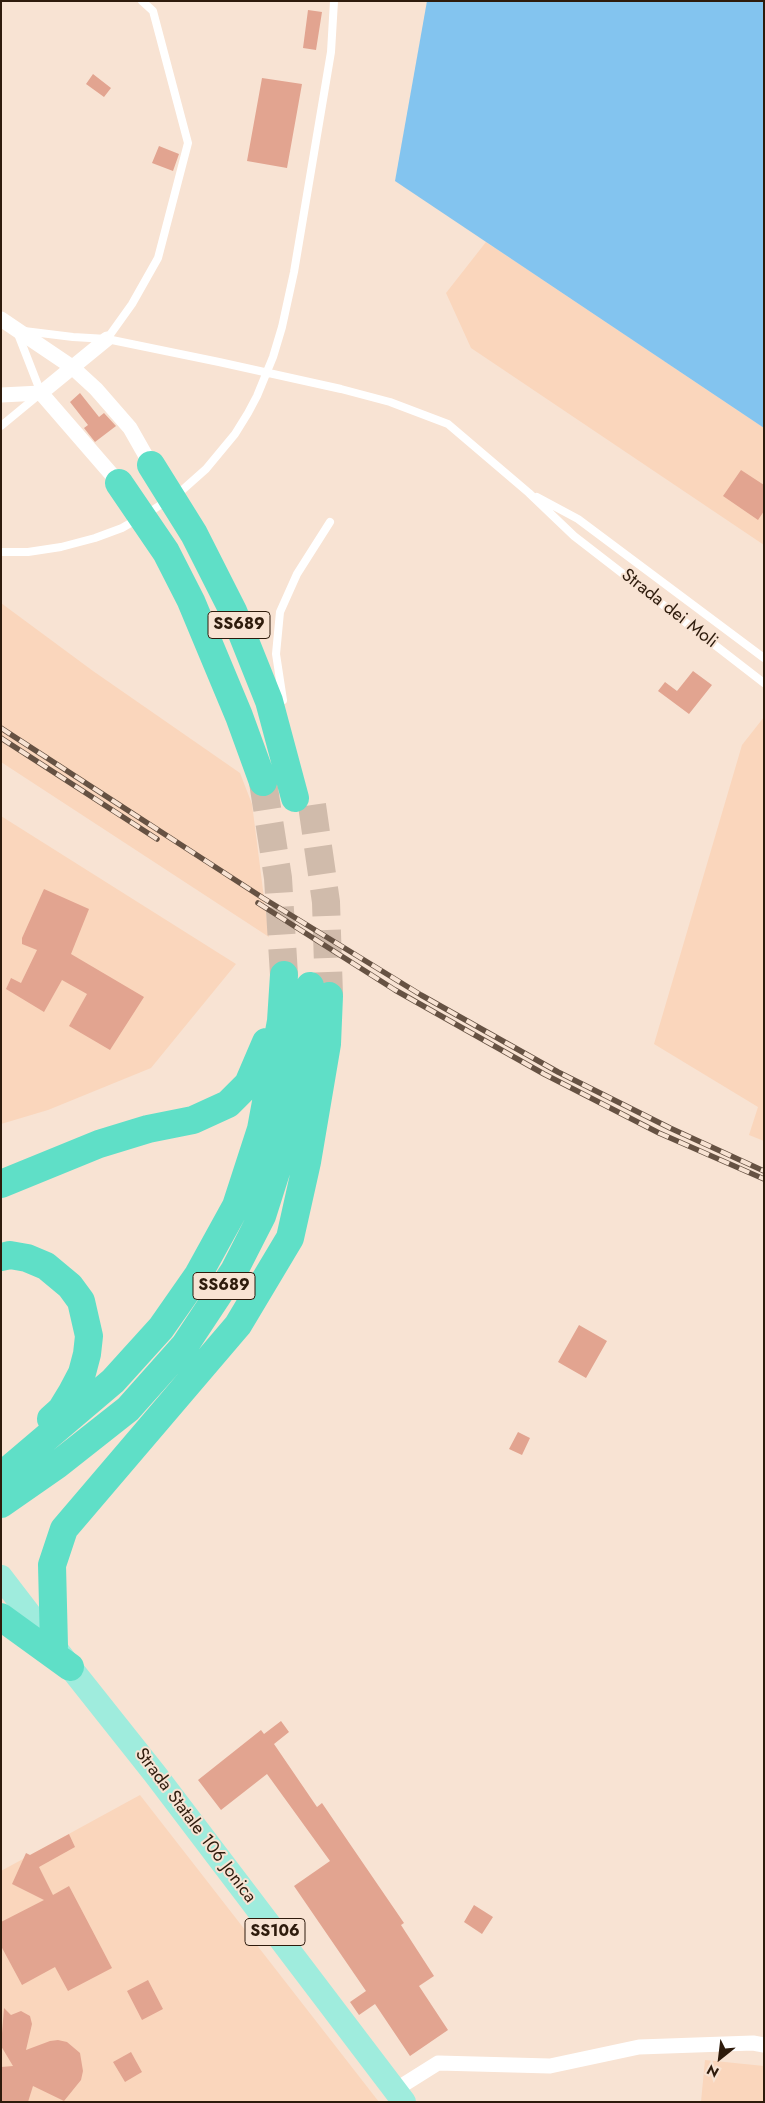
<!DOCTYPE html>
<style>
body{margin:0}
#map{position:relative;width:765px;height:2103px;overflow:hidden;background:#f8e3d3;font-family:Jost,sans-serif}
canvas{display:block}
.frame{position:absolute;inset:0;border:2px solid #2e1b0c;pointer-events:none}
.north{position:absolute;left:695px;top:2033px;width:50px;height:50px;-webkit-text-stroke:4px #f8e3d3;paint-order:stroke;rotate:209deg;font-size:14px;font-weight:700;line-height:20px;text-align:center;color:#2e1b0c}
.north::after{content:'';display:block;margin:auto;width:18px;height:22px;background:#2e1b0c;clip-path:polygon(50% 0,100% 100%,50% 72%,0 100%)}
</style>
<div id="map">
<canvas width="765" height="2103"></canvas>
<div class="frame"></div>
<div class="north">N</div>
</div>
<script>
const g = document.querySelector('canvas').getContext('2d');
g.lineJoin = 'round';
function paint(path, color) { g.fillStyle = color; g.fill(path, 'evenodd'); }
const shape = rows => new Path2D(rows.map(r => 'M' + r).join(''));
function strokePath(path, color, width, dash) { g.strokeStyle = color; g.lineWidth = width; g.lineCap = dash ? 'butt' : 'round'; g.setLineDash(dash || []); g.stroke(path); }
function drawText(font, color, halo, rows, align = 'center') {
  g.font = font + ' Jost,sans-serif'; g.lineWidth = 4; g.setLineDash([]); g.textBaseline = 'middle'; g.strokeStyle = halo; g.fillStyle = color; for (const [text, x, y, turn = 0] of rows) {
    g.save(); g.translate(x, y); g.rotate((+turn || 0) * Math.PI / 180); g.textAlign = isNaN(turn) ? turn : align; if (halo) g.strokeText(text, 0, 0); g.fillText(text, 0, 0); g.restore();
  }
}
const built = shape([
 [486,242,764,428,764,545,471,348,446,293],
 [1,603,93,671,240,773,252,804,269,937,1,762],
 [764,717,764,1141,749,1135,758,1107,654,1044,742,745],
 [1,816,236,964,151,1068,48,1110,1,1124],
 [140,1795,379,2102,1,2102,1,1871],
 [705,2060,764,2066,764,2102,701,2102]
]);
const water = shape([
 [427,1,764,1,764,428,395,181]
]);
const building = shape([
 [308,10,322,12,316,50,303,48],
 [93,74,111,88,104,97,86,84],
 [262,78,302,84,287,168,247,161],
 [159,146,179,154,173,171,152,163],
 [80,393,99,417,104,413,116,426,95,442,84,428,88,425,70,402],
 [741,470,764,485,764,511,758,520,723,496],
 [693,671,712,685,689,714,658,691,665,682,677,691],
 [44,889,89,909,71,954,144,997,110,1050,69,1026,87,994,62,980,44,1012,6,989,11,978,21,983,37,950,22,944,22,938],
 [579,1325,607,1341,586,1378,558,1362],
 [518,1432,530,1438,522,1455,509,1449],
 [281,1721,289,1732,274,1744,317,1807,322,1803,352,1847,404,1923,401,1925,434,1976,419,1986,448,2030,410,2056,375,2004,359,2015,350,2002,366,1991,294,1886,330,1861,267,1774,221,1810,198,1780,261,1730,264,1734],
 [69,1834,75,1847,39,1867,53,1895,69,1886,112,1968,68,1991,55,1967,22,1985,1,1946,1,1922,44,1900,12,1884,26,1853,30,1855],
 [474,1905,493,1917,482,1934,464,1922],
 [148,1980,163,2009,142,2020,127,1991],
 [4,2008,11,2015,21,2011,30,2016,32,2024,26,2050,50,2041,58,2040,67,2042,80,2053,83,2071,81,2080,64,2101,33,2086,28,2102,1,2102,1,2067,13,2066,1,2046],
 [131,2052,142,2072,125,2082,113,2062]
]);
const highwayTunnel = shape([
 [263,782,278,878,284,975],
 [312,805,326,902,329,996]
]);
const lane = shape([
 [24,331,73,337,107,339,219,362,341,389,390,402,448,424,529,493,574,536,764,683],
 [107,339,132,304,158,258,188,143,153,11,142,1],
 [1,426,41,393,18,334],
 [537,497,578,519,764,658],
 [1,552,28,552,61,547,95,538,122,528,148,513,179,493,206,469,235,434,248,413,257,396,273,357,282,327,294,272,331,52,334,1],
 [283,700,276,654,280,612,297,574,330,522]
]);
const street = shape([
 [1,319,72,367,96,389,130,428,151,465],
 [41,393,119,483],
 [1,395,41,393,107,339],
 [395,2090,438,2063,550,2066,639,2047,753,2043,764,2045]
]);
const primary = shape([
 [1,1577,70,1667,155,1774,404,2102]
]);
const highway = shape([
 [151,465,194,534,233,611,269,701,295,798],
 [119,483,166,552,191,601,239,716,263,782],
 [1,1184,99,1144,148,1129,193,1120,228,1104,248,1084,266,1042],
 [1,1257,10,1255,27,1258,46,1266,70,1286,81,1301,89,1336,87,1354,82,1373,72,1392,61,1410,51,1419],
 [1,1476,113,1381,161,1328,198,1275,236,1206,261,1129,281,1021,284,975],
 [1,1504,57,1465,128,1409,185,1345,234,1271,262,1216,288,1134,305,1042,310,986],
 [1,1617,70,1667],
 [54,1646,52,1565,64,1529,238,1325,290,1238,307,1162,327,1044,329,996]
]);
const rail = shape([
 [1,728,263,898,421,995,558,1072,670,1128,764,1171],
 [1,738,157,839],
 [258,903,395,990,544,1074,659,1133,764,1179]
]);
const shields = [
 [239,625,62],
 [224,1286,62],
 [275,1932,60]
];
const shieldNames = [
 ["SS689",239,625],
 ["SS689",224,1286],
 ["SS106",275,1932]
];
const streetNames = [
 ["Strada dei Moli",669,609,38],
 ["Strada Statale 106 Jonica",195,1826,53]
];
paint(built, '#fad6bc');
paint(water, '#83c4ef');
paint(building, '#e2a490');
strokePath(highwayTunnel, '#d0bbab', 28, [28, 14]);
strokePath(lane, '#fff', 8);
strokePath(street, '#fff', 15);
strokePath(primary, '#9fecdd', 24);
strokePath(highway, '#5fdfc7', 28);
strokePath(rail, '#665243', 5.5);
strokePath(rail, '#f8e3d3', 4, [11]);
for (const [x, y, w] of shields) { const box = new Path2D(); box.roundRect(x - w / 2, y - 13.5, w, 27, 4); g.fillStyle = '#f8e3d3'; g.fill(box); strokePath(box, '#2e1b0c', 1); }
drawText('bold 16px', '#2e1b0c', null, shieldNames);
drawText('18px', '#2e1b0c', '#f8e3d3', streetNames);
</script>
